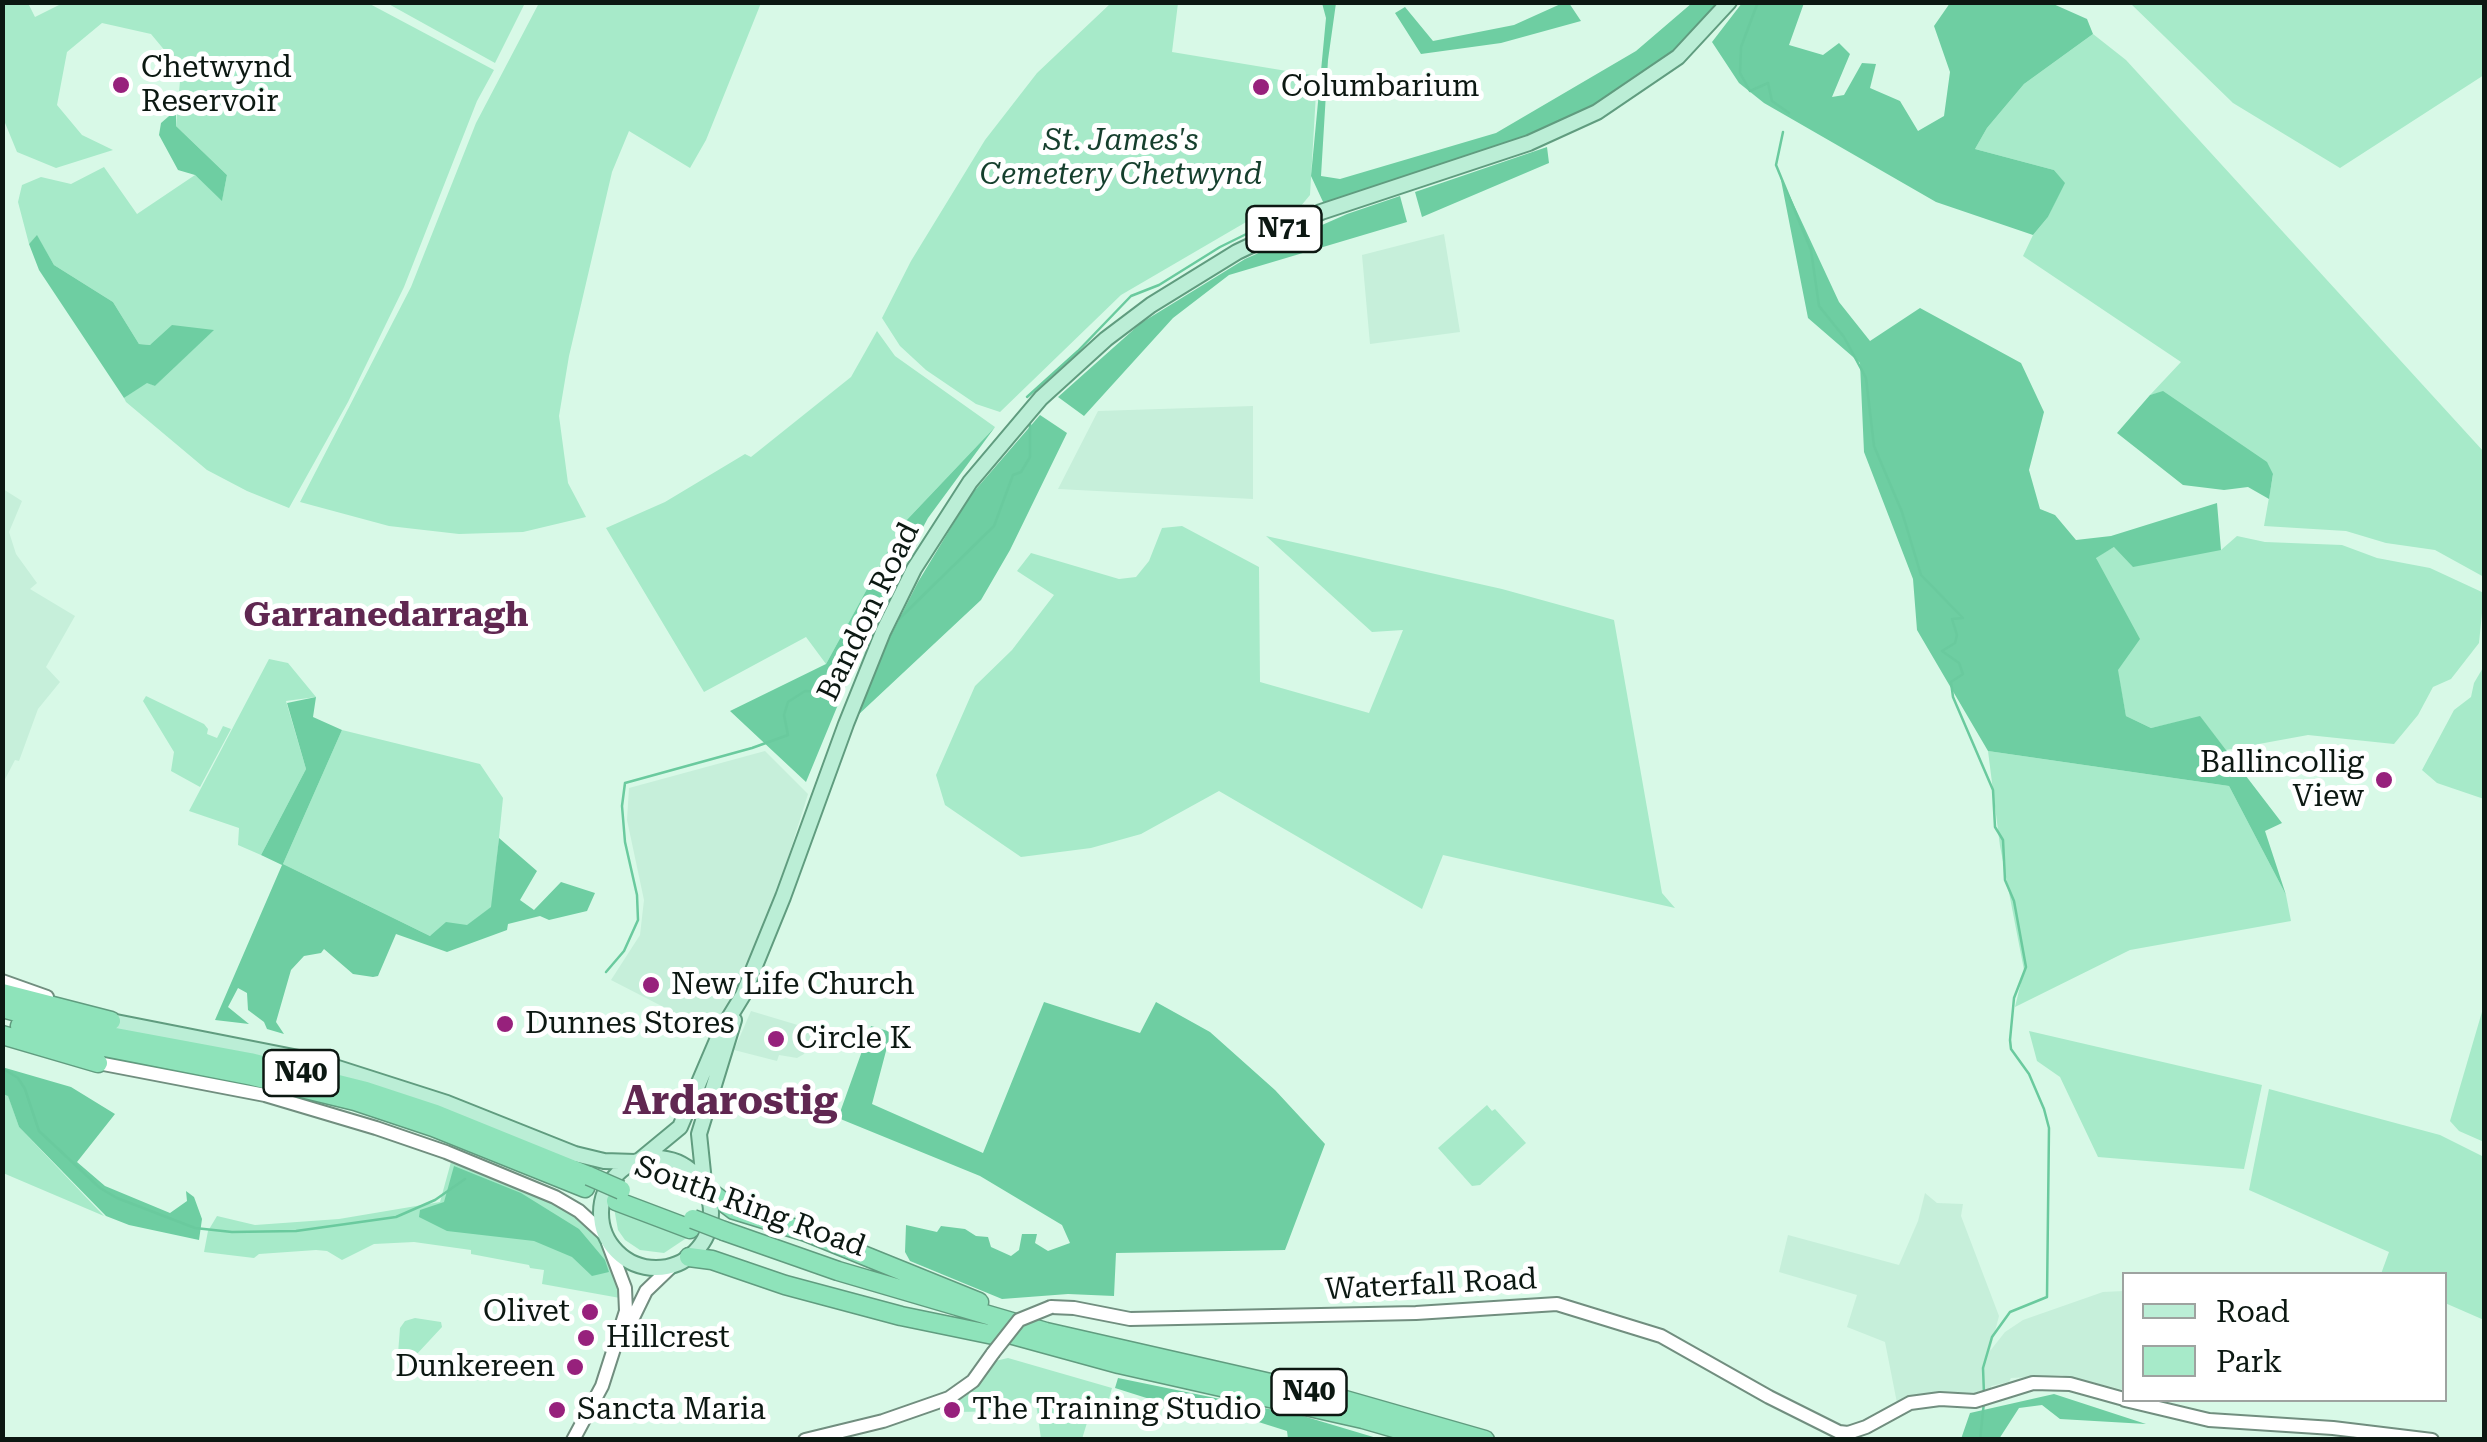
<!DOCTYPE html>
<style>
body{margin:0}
#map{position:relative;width:2487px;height:1442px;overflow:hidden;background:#d8f9e7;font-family:"Roboto Serif",serif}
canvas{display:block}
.frame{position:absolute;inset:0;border:5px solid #0c1812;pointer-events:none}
.legend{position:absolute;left:2122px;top:1272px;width:325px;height:130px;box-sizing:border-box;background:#fff;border:2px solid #9ea3a0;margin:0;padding:12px 18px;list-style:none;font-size:30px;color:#0c1812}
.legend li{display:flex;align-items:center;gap:20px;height:50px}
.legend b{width:50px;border:2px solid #9ea3a0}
</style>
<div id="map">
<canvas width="2487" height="1442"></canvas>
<div class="frame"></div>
<ul class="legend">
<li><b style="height:12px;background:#bbeed6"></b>Road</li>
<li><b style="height:28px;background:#a7eac9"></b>Park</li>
</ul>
</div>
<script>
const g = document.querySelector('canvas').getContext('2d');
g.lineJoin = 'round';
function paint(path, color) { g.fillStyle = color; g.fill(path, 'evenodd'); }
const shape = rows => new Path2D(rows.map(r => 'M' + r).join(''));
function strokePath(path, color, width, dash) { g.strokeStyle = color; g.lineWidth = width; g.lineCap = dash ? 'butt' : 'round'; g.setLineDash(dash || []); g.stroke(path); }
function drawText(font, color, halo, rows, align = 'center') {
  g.font = font + ' "Roboto Serif",serif'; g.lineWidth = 10; g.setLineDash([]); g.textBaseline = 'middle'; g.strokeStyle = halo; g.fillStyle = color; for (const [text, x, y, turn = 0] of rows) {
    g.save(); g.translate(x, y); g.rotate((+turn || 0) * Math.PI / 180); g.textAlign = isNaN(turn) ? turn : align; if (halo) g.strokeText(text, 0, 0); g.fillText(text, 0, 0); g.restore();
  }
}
const built = shape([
 [1444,234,1460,332,1370,344,1362,255],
 [1253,406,1253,499,1058,489,1098,411],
 [3,489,22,501,9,532,16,554,37,583,30,589,75,616,46,667,60,682,38,709,19,761,15,760,3,783],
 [765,751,808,794,761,944,716,1034,611,980,640,935,644,900,627,820,629,788],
 [751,1011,811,1029,812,1037,804,1054,797,1058,779,1055,777,1061,734,1050],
 [1925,1193,1937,1203,1963,1204,1961,1216,1999,1316,1990,1351,2005,1332,2023,1320,2103,1292,2124,1291,2124,1390,2061,1375,2047,1376,2011,1378,2009,1382,1991,1386,1992,1391,1970,1398,1956,1394,1918,1395,1897,1403,1885,1342,1847,1327,1857,1295,1779,1272,1788,1235,1899,1265,1918,1221]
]);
const green = shape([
 [65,2,368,3,494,70,477,101,404,287,348,402,289,508,247,491,207,470,126,402,124,398,147,382,155,386,213,330,150,345,139,344,113,302,54,265,37,236,29,244,18,202,22,185,41,177,71,184,104,167,137,214,195,175,222,200,227,175,176,126,181,70,151,34,102,23,67,52,57,105,82,135,113,150,56,168,17,152,3,118,3,3,28,3,35,17],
 [385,2,525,2,525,3,495,63],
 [539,3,761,3,706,140,690,168,629,131,612,172,569,356,559,416,568,483,586,517,523,532,459,534,389,526,300,502,411,287,476,123],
 [1111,3,1178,3,1172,52,1317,76,1310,195,1300,207,1253,218,1121,295,1000,412,976,404,926,370,900,346,882,318,911,261,985,140,1037,73],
 [2130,3,2484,3,2484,75,2340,168,2233,103],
 [2093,34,2126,60,2484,452,2484,577,2435,550,2386,543,2346,531,2264,526,2273,475,2163,392,2150,395,2181,362,2023,256,2033,235,2048,217,2064,183,2054,170,1975,149,1987,128,2024,84],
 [877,331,895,356,995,427,902,525,826,664,806,637,704,692,606,528,665,502,745,454,751,457,851,377],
 [1182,526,1259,567,1260,682,1369,713,1403,630,1372,632,1266,536,1502,589,1614,620,1662,893,1675,908,1443,855,1422,909,1219,791,1141,834,1091,848,1021,857,945,805,936,775,975,686,1012,650,1054,595,1017,571,1031,553,1119,579,1136,577,1149,561,1162,528],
 [2237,536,2265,542,2342,545,2377,558,2430,568,2484,593,2479,643,2451,679,2433,687,2418,715,2394,744,2308,735,2226,750,2200,717,2151,728,2126,716,2096,557,2114,547,2221,550],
 [269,659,288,663,316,697,286,701,306,769,261,855,238,845,239,828,189,811],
 [2484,666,2484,799,2437,783,2422,770,2454,710,2471,697,2474,683],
 [146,696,204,724,208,729,207,734,217,738,223,726,231,729,200,787,171,771,174,752,143,701],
 [342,730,480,764,503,798,492,907,467,926,430,936,283,864],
 [1988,751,2229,786,2286,895,2291,921,2130,950,2015,1007,2024,970,2000,846],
 [2484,1005,2484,1142,2459,1131,2450,1121],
 [2029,1031,2262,1085,2244,1169,2098,1157,2060,1077,2037,1061],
 [2269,1089,2440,1135,2484,1157,2484,1320,2445,1303,2444,1274,2381,1274,2389,1252,2249,1190],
 [2,1094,8,1095,19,1127,104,1216,3,1173],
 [1487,1105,1492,1111,1495,1109,1526,1143,1480,1185,1472,1186,1438,1148],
 [451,1162,564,1208,575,1216,594,1233,609,1259,621,1291,620,1298,542,1284,544,1270,530,1268,529,1265,471,1254,471,1250,414,1242,374,1244,342,1260,327,1251,316,1250,259,1254,254,1258,204,1252,208,1231,217,1216,255,1225,339,1219,440,1202],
 [614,1208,688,1237,664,1253,640,1250,625,1240,618,1230],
 [415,1318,441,1322,442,1327,416,1355,406,1360,398,1354,400,1328,405,1321],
 [1008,1358,1112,1388,1107,1406,1114,1417,1096,1411,1090,1413,1082,1439,1041,1439,1036,1403,1023,1404,1012,1411,956,1412,954,1407,956,1400,987,1374,995,1361]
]);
const forest = shape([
 [1565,2,1569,3,1581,21,1501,43,1421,54,1395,13,1405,7,1433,41,1514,25],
 [1322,3,1336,3,1328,60,1321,176,1340,179,1496,133,1636,51,1692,3,1717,3,1701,28,1641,79,1555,128,1324,204,1311,176,1326,18],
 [1742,3,1804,3,1789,45,1823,55,1839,43,1850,54,1832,97,1844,95,1862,63,1876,64,1870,88,1900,101,1918,131,1944,116,1950,72,1934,26,1950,3,2051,3,2087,19,2093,34,2024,84,1987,128,1975,149,2054,170,2065,183,2048,217,2033,235,1936,202,1764,103,1739,83,1712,42],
 [176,110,176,126,227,175,222,201,195,175,178,170,159,135,161,123],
 [1547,147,1549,163,1422,217,1415,192],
 [1780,175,1839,302,1870,341,1920,308,2021,363,2044,412,2029,470,2040,509,2055,515,2076,540,2111,536,2217,503,2221,550,2133,567,2114,547,2096,558,2140,639,2118,670,2126,716,2151,728,2200,716,2282,823,2265,831,2286,895,2229,786,1988,751,1917,630,1913,579,1864,452,1860,363,1808,318],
 [1400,196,1407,222,1229,275,1173,318,1084,416,1058,397,1141,323,1245,259,1347,214],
 [37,235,54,265,113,302,139,344,150,345,172,325,214,330,155,386,147,383,124,398,39,270,29,244],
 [2163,391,2267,462,2273,474,2269,499,2248,487,2224,490,2183,485,2117,433,2150,395],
 [1040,415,1067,433,1010,550,981,600,857,716,887,643,918,582,970,496],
 [995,427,928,518,873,620,806,782,730,711,826,664,902,525],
 [316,697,313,717,342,730,283,864,430,936,446,922,467,925,491,907,499,838,537,871,520,900,534,910,561,882,595,893,587,911,549,920,540,916,508,924,507,930,447,952,396,934,378,976,373,977,353,974,324,949,321,953,304,956,291,970,276,1022,284,1034,267,1029,264,1022,248,1010,247,993,238,988,228,1007,249,1024,215,1020,282,865,261,855,306,769,287,703],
 [1044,1002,1140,1033,1156,1002,1210,1032,1275,1090,1325,1144,1285,1250,1116,1253,1114,1296,1068,1294,1002,1299,910,1261,905,1252,906,1225,937,1232,941,1226,965,1229,976,1236,988,1237,991,1247,1011,1256,1019,1250,1022,1234,1037,1234,1035,1243,1048,1251,1070,1243,1062,1225,980,1176,838,1118,871,1026,891,1032,872,1104,983,1153],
 [2,1067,71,1087,115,1114,77,1162,105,1186,170,1213,187,1201,186,1191,194,1197,202,1219,199,1240,129,1225,106,1216,19,1127,8,1096,3,1094],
 [454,1166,521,1193,579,1229,605,1260,609,1272,592,1276,572,1257,534,1241,447,1231,419,1217,420,1210,444,1202],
 [1118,1378,1303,1416,1380,1439,1288,1439,1287,1431,1211,1407,1200,1415,1115,1388],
 [2054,1394,2146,1424,2060,1419,2042,1405,2019,1408,1999,1439,1961,1439,1970,1413]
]);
const stream = shape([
 [1758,2,1741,47,1740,73,1750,91,1768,83,1772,101,1789,113],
 [1783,132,1776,165,1811,250,1819,306,1844,337,1866,378,1874,446,1902,512,1921,575,1963,618,1952,619,1957,635,1955,643,1942,651,1959,663,1963,674,1951,682,1953,697,1993,790,1995,827,2003,840,2005,880,2014,901,2026,967,2014,998,2010,1040,2011,1049,2029,1074,2044,1109,2049,1128,2047,1297,2010,1312,1992,1337,1983,1368,1984,1394],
 [1027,397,1078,351,1131,296,1159,285,1220,247,1303,206],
 [899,619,994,526,1013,475,1021,472,1030,457,1030,424],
 [606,972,624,951,638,920,637,895,625,842,622,806,625,783,752,748,788,735,784,715,788,702,805,691,823,692,851,667],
 [2,1068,18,1078,25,1089,39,1131,100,1188,117,1198,195,1228,232,1232,296,1231,396,1217,435,1200,465,1179],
 [1980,1440,1984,1402]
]);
const secondary = shape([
 [2,981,47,997],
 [93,1062,265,1095,376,1128,446,1152,555,1197,579,1211,603,1233],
 [1051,1307,1074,1308,1130,1319,1416,1313,1557,1304,1661,1336,1769,1397,1839,1432,1848,1433,1866,1427,1910,1403,1940,1399,1975,1401,2033,1383,2070,1384,2124,1399],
 [628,1328,646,1291,672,1266],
 [2125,1400,2209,1420,2333,1428,2432,1440],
 [573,1440,602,1386,626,1311,625,1288,608,1243],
 [805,1440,883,1421,949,1398,973,1381,993,1353]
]);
const primary = shape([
 [111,1021,319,1062,447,1103,575,1154,604,1161,635,1162],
 '601 1213a55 55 0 1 1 110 0a55 55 0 1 1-110 0Z',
 [640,1160,680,1127,721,1031,743,995,783,897,846,724,883,632,914,569,970,482,1041,398,1106,339,1151,305,1237,252,1321,212,1529,143,1597,112,1678,57,1729,2],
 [704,1182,699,1134,734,1020]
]);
const highway = shape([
 [2,993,111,1021],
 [2,1008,94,1033,250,1062,366,1091,436,1114,589,1176],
 [20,1026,79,1042,252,1076,355,1101,433,1127,585,1188],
 [2,1035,98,1063],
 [706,1189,734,1210,806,1232,979,1302],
 [616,1201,690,1229],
 [724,1231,838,1271,1046,1332,1345,1400,1485,1440],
 [689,1257,712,1260,785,1285,901,1316,1003,1337],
 [995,1330,1119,1364,1363,1419,1436,1440]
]);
const secondaryBridge = shape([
 [993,1353,1019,1320,1051,1307]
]);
const highwayBridge = shape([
 [589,1176,621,1190],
 [693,1219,724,1231]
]);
const markers = [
 [121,85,10,"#97217c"],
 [1261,87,10,"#97217c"],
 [2384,780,10,"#97217c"],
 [651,985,10,"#97217c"],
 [505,1024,10,"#97217c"],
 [776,1039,10,"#97217c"],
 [590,1312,10,"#97217c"],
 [586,1338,10,"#97217c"],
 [575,1367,10,"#97217c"],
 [557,1410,10,"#97217c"],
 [952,1410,10,"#97217c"]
];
const shields = [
 [1284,229,75],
 [301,1073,75],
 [1309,1392,75]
];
const shieldNames = [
 ["N71",1284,229],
 ["N40",301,1073],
 ["N40",1309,1392]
];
const poiNames = [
 ["Chetwynd",141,68],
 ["Reservoir",141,102],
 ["Columbarium",1281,87],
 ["Ballincollig",2364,763,"right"],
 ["View",2364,797,"right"],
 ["New Life Church",671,985],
 ["Dunnes Stores",525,1024],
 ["Circle K",796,1039],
 ["Olivet",570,1312,"right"],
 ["Hillcrest",606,1338],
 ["Dunkereen",555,1367,"right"],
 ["Sancta Maria",577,1410],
 ["The Training Studio",972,1410]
];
const parkNames = [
 ["St. James's",1121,141],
 ["Cemetery Chetwynd",1121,175]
];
const streetNames = [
 ["Bandon Road",869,612,-64],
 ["South Ring Road",750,1207,20],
 ["Waterfall Road",1431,1285,-3]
];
const quarterNames = [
 ["Garranedarragh",386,616]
];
const districtNames = [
 ["Ardarostig",730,1102]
];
paint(built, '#c6efda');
paint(green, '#a7eac9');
paint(forest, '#6ecea2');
strokePath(stream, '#6aca9e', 2.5);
strokePath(secondary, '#718e7f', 16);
strokePath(primary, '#609c7f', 18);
strokePath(highway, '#609c7f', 21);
strokePath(secondary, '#fff', 12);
strokePath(primary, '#bbeed6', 14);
strokePath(highway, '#8ee3ba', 18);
strokePath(secondaryBridge, '#718e7f', 16, []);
strokePath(highwayBridge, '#609c7f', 21, []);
strokePath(secondaryBridge, '#fff', 12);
strokePath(highwayBridge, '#8ee3ba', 18);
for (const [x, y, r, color] of markers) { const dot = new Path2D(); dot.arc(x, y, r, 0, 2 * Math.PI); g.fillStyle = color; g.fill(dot); strokePath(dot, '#fff', 4); }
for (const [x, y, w] of shields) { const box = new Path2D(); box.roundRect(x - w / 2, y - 23, w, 46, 8); g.fillStyle = '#fff'; g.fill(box); strokePath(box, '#0c1812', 2.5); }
drawText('bold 28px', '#0c1812', null, shieldNames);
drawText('30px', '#0c1812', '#fff', poiNames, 'left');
drawText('italic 30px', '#153f2d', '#fff', parkNames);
drawText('30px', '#0c1812', '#fff', streetNames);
drawText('bold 35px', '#602751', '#fff', quarterNames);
drawText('bold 40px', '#602751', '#fff', districtNames);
</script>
